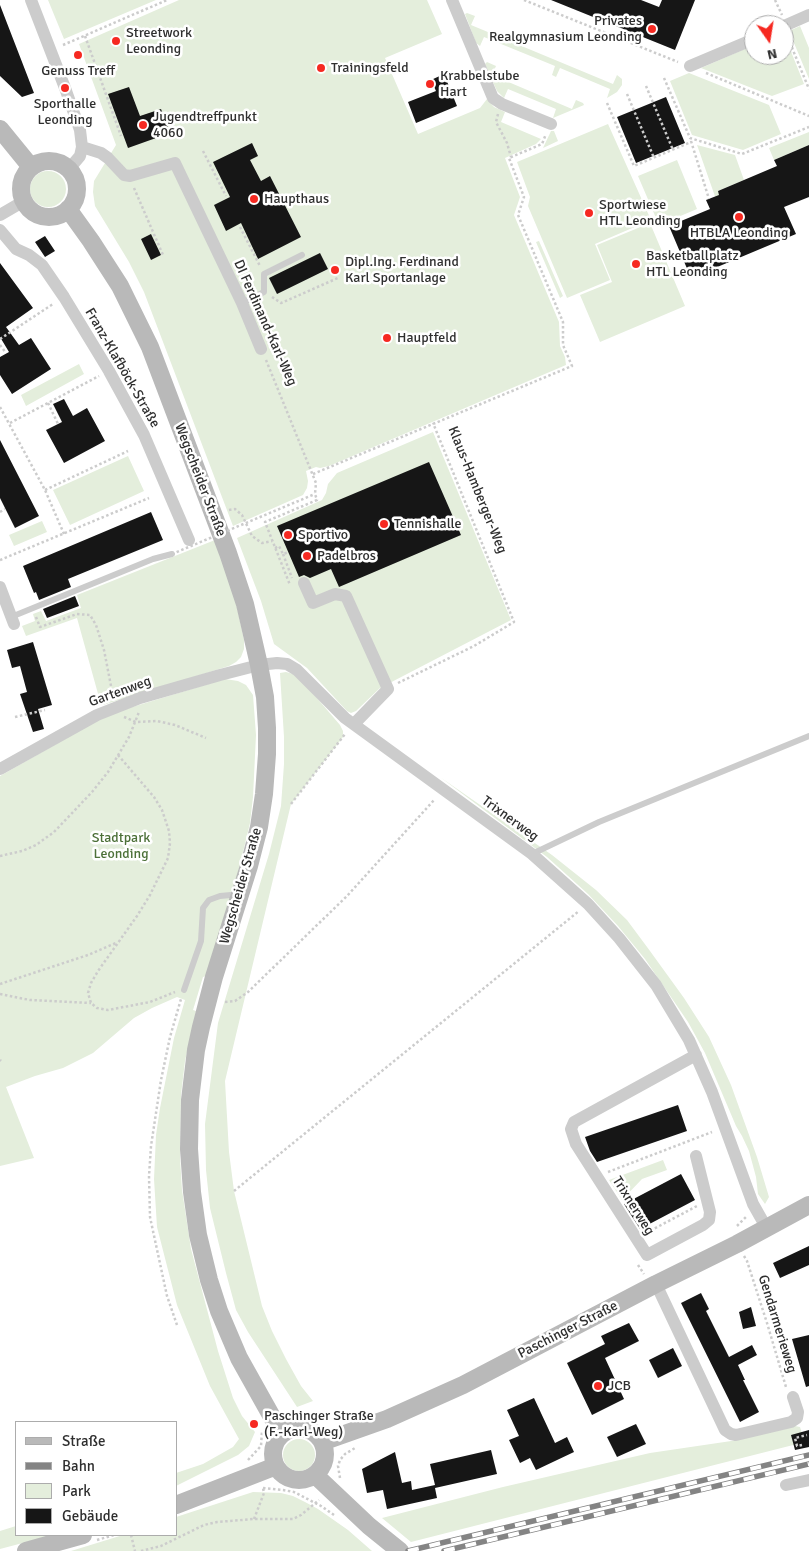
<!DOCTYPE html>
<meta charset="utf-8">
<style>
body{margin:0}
#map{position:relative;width:809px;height:1551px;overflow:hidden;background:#fff;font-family:Signika,sans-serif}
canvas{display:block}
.legend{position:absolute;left:15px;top:1421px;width:162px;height:115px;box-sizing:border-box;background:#fff;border:1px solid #acacac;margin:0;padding:6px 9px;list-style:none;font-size:15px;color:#2f2f2f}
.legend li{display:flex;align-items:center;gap:10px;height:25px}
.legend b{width:25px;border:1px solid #acacac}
.north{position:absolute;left:744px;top:15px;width:50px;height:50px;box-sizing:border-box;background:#fff;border:1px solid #acacac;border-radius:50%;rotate:167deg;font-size:14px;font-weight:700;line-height:20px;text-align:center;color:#2f2f2f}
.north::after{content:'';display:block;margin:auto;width:18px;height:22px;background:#f62921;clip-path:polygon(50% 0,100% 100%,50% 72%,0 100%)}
</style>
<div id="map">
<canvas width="809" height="1551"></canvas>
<ul class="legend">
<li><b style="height:6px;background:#b9b9b9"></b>Straße</li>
<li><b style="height:6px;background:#848484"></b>Bahn</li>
<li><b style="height:14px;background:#e4eedc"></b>Park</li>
<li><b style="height:14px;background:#161616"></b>Gebäude</li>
</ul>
<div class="north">N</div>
</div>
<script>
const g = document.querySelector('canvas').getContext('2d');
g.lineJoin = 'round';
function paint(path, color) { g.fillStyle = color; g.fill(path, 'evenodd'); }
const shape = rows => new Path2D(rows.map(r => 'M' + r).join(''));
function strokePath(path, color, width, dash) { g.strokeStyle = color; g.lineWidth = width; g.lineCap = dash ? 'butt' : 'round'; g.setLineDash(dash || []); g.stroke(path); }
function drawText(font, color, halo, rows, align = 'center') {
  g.font = font + ' Signika,sans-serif'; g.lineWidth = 5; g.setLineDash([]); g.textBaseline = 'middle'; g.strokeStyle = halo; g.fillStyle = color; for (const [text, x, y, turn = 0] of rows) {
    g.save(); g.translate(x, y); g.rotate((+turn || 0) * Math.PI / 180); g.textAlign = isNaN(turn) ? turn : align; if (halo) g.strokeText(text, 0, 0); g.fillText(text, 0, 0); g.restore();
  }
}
const green = shape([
 [48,0,156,0,64,39],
 [179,0,427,0,442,34,385,58,418,134,480,108,487,99,494,107,505,112,501,122,541,139,536,144,505,158,520,197,514,215,559,322,560,346,565,357,566,365,329,466,320,468,316,467,306,471,308,481,307,488,303,495,233,526,144,292,129,262,95,206,93,192,94,181,116,145,79,44],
 [467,13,475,16,471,25,613,84,617,75,622,79,622,85,617,92,607,98,610,89,560,68,556,77,552,75,555,66,484,37,480,46,476,43,465,14],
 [800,26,809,48,809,79,789,31],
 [784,34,804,84,772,96,701,68,754,45,754,55,784,55],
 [487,62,496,66,492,75,572,109,576,100,583,103,584,105,553,118,556,109,508,89,504,98,497,91,485,64],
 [689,73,769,105,781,134,743,150,692,135,670,81],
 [608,124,651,220,595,244,610,280,567,298,528,206,530,197,517,162],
 [551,131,554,131,558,141,543,148],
 [809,132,809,145,774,160,769,148],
 [697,145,735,155,744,180,718,191,723,203,718,205],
 [677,160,697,209,659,225,638,176],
 '30 189a18 18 0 1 1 36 0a18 18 0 1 1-36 0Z',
 [650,223,685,306,600,342,580,295,612,282,597,245],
 [539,241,563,296,560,298,536,242],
 [79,364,84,374,26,406,21,395],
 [433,432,511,620,380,688,356,711,351,713,347,711,307,668,274,644,261,601,237,538,322,500,326,493,328,484,337,473],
 [128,456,144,491,70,525,53,490],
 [42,521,47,532,14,546,9,535],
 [215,540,236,603,244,640,244,649,241,657,236,662,229,666,103,705,100,701,77,618,26,636,22,626,35,621,33,614,41,611,46,621,81,608,77,595],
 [286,672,293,674,304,683,340,725,343,731,343,737,291,804,225,1081,229,1152,234,1191,262,1306,272,1331,286,1359,301,1386,313,1401,297,1407,248,1332,236,1310,226,1273,210,1208,206,1170,205,1124,218,1023,269,854,281,806,284,764,284,737,280,673],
 [225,679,238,681,246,685,253,695,256,735,253,797,250,823,236,881,206,976,203,977,193,1010,196,1011,185,1061,181,1095,180,1158,182,1190,191,1249,218,1351,233,1398,242,1416,255,1432,249,1446,238,1455,176,1486,176,1473,203,1464,233,1447,239,1439,210,1386,177,1305,157,1227,154,1179,156,1135,160,1108,174,1038,185,1000,177,997,152,1008,134,1018,93,1053,63,1068,35,1076,6,1087,34,1158,0,1166,0,776,109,714],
 [440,777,552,855,596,890,627,920,650,951,684,998,709,1037,731,1085,757,1157,769,1197,765,1204,758,1194,756,1177,749,1151,742,1136,736,1126,705,1053,688,1022,645,959,618,926,588,894,547,857],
 [663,1160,667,1170,642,1179,622,1200,609,1180],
 [795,1426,800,1427,805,1442,411,1542,382,1518,503,1487,650,1453,738,1440],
 '283 1455a16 16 0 1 1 32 0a16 16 0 1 1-32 0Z',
 [253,1492,281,1493,293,1496,305,1502,318,1509,348,1530,372,1551,71,1551,123,1535,176,1535,176,1517],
 [16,1526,16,1535,53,1535,0,1549,0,1531]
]);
const building = shape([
 [551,0,641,0,659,7,662,0,695,0,675,50],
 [0,5,34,93,22,97,0,76],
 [444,74,457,106,416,123,408,102,436,91,431,80],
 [129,87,140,116,161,109,170,133,128,148,108,94],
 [666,97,685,143,636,163,617,117],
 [252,143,258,156,250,160,261,181,270,176,301,237,258,259,241,223,226,231,214,205,230,197,213,162],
 [809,145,809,197,784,207,796,234,691,278,669,226,710,209,706,200,719,195,718,191,777,166,774,160],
 [151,234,161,255,151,260,141,239],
 [45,236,55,251,45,257,35,242],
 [320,253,328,269,277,294,269,278],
 [0,263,33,308,6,327,19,345,31,338,51,369,12,394,0,375,0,357,9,352,0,337],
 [64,399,73,416,87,408,105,441,64,463,46,430,62,422,53,404],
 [0,440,39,516,15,528,0,498],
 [429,462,461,535,339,587,331,569,310,578,304,575,299,577,277,526],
 [151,512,163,540,68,579,71,587,39,600,36,592,34,593,23,566],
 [75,596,79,606,47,618,43,609],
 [33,642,52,705,38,709,44,729,33,732,20,694,27,692,20,666,12,668,7,650],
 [678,1105,687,1131,597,1162,590,1151,585,1137],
 [681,1174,695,1200,640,1229,624,1204],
 [809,1246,809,1265,780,1278,773,1263],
 [701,1293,709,1309,706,1311,729,1357,752,1345,757,1355,738,1365,745,1380,743,1380,759,1412,740,1422,681,1303],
 [751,1307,756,1326,743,1329,739,1312],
 [629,1323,639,1341,605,1358,624,1399,592,1415,567,1363,605,1344,601,1336],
 [809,1335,809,1386,806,1387,792,1339],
 [673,1348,682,1366,658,1378,649,1360],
 [534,1398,555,1443,567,1437,574,1452,536,1470,530,1458,520,1463,509,1440,519,1436,507,1410],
 [636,1424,646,1444,617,1457,607,1437],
 [809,1430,809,1447,795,1450,791,1435],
 [491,1450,497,1474,435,1488,437,1498,387,1509,383,1490,367,1493,362,1469,395,1452,402,1483,411,1481,412,1490,435,1485,430,1464]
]);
const path = shape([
 [524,0,678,62],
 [775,0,782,15],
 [85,36,121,136],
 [788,38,809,89],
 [63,45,167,0],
 [706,73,809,116],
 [664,78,690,138,742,154,809,127],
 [646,86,673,150],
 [627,94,654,158],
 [607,103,634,166,691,142],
 [498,114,496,122,507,143,511,157],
 [691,141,709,199],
 [203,151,226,196],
 [134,188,163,255],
 [240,227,260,266],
 [272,297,281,303,338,278],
 [0,339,53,304],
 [0,345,6,353],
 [266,360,316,483,315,494,317,500,265,522,290,585],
 [48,403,58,424],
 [0,407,45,490,64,534],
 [10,423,99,376],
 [313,474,572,366,563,345,563,322,518,215,524,197,509,158,542,144,546,134],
 [45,490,128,451],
 [229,510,235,509,242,515,252,536,262,543,272,541],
 [0,512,5,509],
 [275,548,279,546,283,554,289,552],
 [283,554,292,578],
 [0,560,149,498],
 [36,617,40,627,77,614,90,615,96,625,104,650,113,696],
 [398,683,474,646,514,622,433,423],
 [15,717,45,710],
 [124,717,136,722,157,721,175,725,206,738],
 [118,755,154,797,162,810,169,831,170,843,168,858,150,895,137,916,98,971,91,983,88,993,91,1003,97,1008,108,1010,150,1002,175,992],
 [291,804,345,734],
 [0,856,22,851,36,845,54,832,74,811,92,792,108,772,129,737,139,712],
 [0,984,88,955,116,943],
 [0,994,30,1000,91,1003],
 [225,1002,235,1001,248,992,347,896,435,799],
 [0,1060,1,1061],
 [608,1172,712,1132],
 [234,1191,579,911],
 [737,1226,746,1217],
 [646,1233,697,1206],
 [744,1256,747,1261,767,1323,786,1387],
 [638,1265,644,1274],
 [177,1325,167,1296,150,1217,149,1176,151,1146,161,1080,170,1037,181,999],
 [802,1445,797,1446,795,1438,807,1435],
 [248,1460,261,1446,262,1431],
 [340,1478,338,1466,340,1460,345,1454,355,1448],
 [263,1488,283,1490,294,1492,321,1506,334,1515],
 [254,1519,264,1493,263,1488],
 [131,1535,135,1551],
 [97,1540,114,1535],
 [141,1551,161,1546,204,1525,217,1522,254,1519,293,1519,301,1515,319,1500]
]);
const lane = shape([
 [242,303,264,292,264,274,302,255],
 [11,617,153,559,172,554],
 [532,854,599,822,809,736],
 [184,990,201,941,203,908,209,900,220,896,231,895,238,897]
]);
const street = shape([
 [31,0,65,88,80,130,82,147,80,156,69,169],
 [452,0,493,98,502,104,551,124],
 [784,26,809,15],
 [690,66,754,39],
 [82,147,101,153,108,158,124,175,130,176,175,163,242,303,261,349],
 [0,215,24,201],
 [0,230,16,249,29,255,42,265,64,297,109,371,144,435,189,540],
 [304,583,313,603,335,594,346,596,388,689,354,724],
 [0,587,14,624],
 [0,769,97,715,140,698,220,675,259,665,277,663,287,664,297,670,345,718,532,854,588,904,619,938,656,985,689,1040,712,1092,753,1204,766,1227],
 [696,1156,710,1212,709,1220,703,1225,647,1255,576,1144,571,1129,574,1122,696,1055],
 [656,1284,725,1430,731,1434,736,1435,791,1422,797,1418,798,1412,793,1397],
 [786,1485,809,1480]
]);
const secondary = shape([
 [0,129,31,167],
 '21 189a28 28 0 1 1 56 0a28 28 0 1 1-56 0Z',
 [68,209,91,241,120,286,150,347,228,553,245,604,259,665,265,697,267,728,267,754,264,794,259,827,249,866,214,977,201,1027,196,1050,190,1100,189,1149,192,1192,198,1235,209,1280,219,1311,239,1358,272,1417,284,1433],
 '273 1454a26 26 0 1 1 52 0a26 26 0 1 1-52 0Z',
 [322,1442,387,1419,463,1385,656,1284,737,1244,809,1205],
 [315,1475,369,1526,400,1551],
 [176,1505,276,1466],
 [26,1551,83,1535]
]);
const rail = shape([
 [408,1551,809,1455],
 [444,1551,809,1464]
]);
const pathBridge = shape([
 [172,554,315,494]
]);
const markers = [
 [652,29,5,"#f62921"],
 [116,41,5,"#f62921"],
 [78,55,5,"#f62921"],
 [321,68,5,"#f62921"],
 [430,84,5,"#f62921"],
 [65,88,5,"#f62921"],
 [143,125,5,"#f62921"],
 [254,199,5,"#f62921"],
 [589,213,5,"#f62921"],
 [739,217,5,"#f62921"],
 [636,264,5,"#f62921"],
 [335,270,5,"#f62921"],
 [387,338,5,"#f62921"],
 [384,524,5,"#f62921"],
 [288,535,5,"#f62921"],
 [307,556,5,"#f62921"],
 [598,1386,5,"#f62921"],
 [254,1424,5,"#f62921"]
];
const poiNames = [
 ["Privates",642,21,"right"],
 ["Realgymnasium Leonding",642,37,"right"],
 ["Streetwork",126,33],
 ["Leonding",126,49],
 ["Trainingsfeld",331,68],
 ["Genuss Treff",78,71,"center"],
 ["Krabbelstube",440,76],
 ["Hart",440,92],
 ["Sporthalle",65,104,"center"],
 ["Leonding",65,120,"center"],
 ["Jugendtreffpunkt",153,117],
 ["4060",153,133],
 ["Haupthaus",264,199],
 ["Sportwiese",599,205],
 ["HTL Leonding",599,221],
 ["HTBLA Leonding",739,233,"center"],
 ["Basketballplatz",646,256],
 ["HTL Leonding",646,272],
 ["Dipl.Ing. Ferdinand",345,262],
 ["Karl Sportanlage",345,278],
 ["Hauptfeld",397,338],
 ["Tennishalle",394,524],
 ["Sportivo",298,535],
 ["Padelbros",317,556],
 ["JCB",608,1386],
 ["Paschinger Straße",264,1416],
 ["(F.-Karl-Weg)",264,1432]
];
const streetNames = [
 ["DI Ferdinand-Karl-Weg",265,323,66],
 ["Franz-Klafböck-Straße",122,368,60],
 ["Wegscheider Straße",200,480,69],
 ["Klaus-Hamberger-Weg",477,490,68],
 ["Gartenweg",120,692,-20],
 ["Trixnerweg",510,819,36],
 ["Wegscheider Straße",241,886,-74],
 ["Trixnerweg",633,1206,58],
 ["Gendarmerieweg",777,1324,73],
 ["Paschinger Straße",568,1330,-27]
];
const parkNames = [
 ["Stadtpark",121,838],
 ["Leonding",121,854]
];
paint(green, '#e4eedc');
paint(building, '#161616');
strokePath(path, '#ccc', 2.5, [2.5, 2.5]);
strokePath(lane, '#ccc', 6);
strokePath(street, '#ccc', 12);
strokePath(secondary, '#b9b9b9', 18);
strokePath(rail, '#848484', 5.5);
strokePath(rail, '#fff', 4, [11]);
strokePath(pathBridge, '#ccc', 2.5, [2.5, 2.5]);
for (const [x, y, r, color] of markers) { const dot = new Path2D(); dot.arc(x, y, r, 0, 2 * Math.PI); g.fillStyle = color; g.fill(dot); strokePath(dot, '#fff', 2); }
drawText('14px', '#2f2f2f', '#fff', poiNames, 'left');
drawText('14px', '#2f2f2f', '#fff', streetNames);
drawText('14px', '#4c7038', '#fff', parkNames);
</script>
